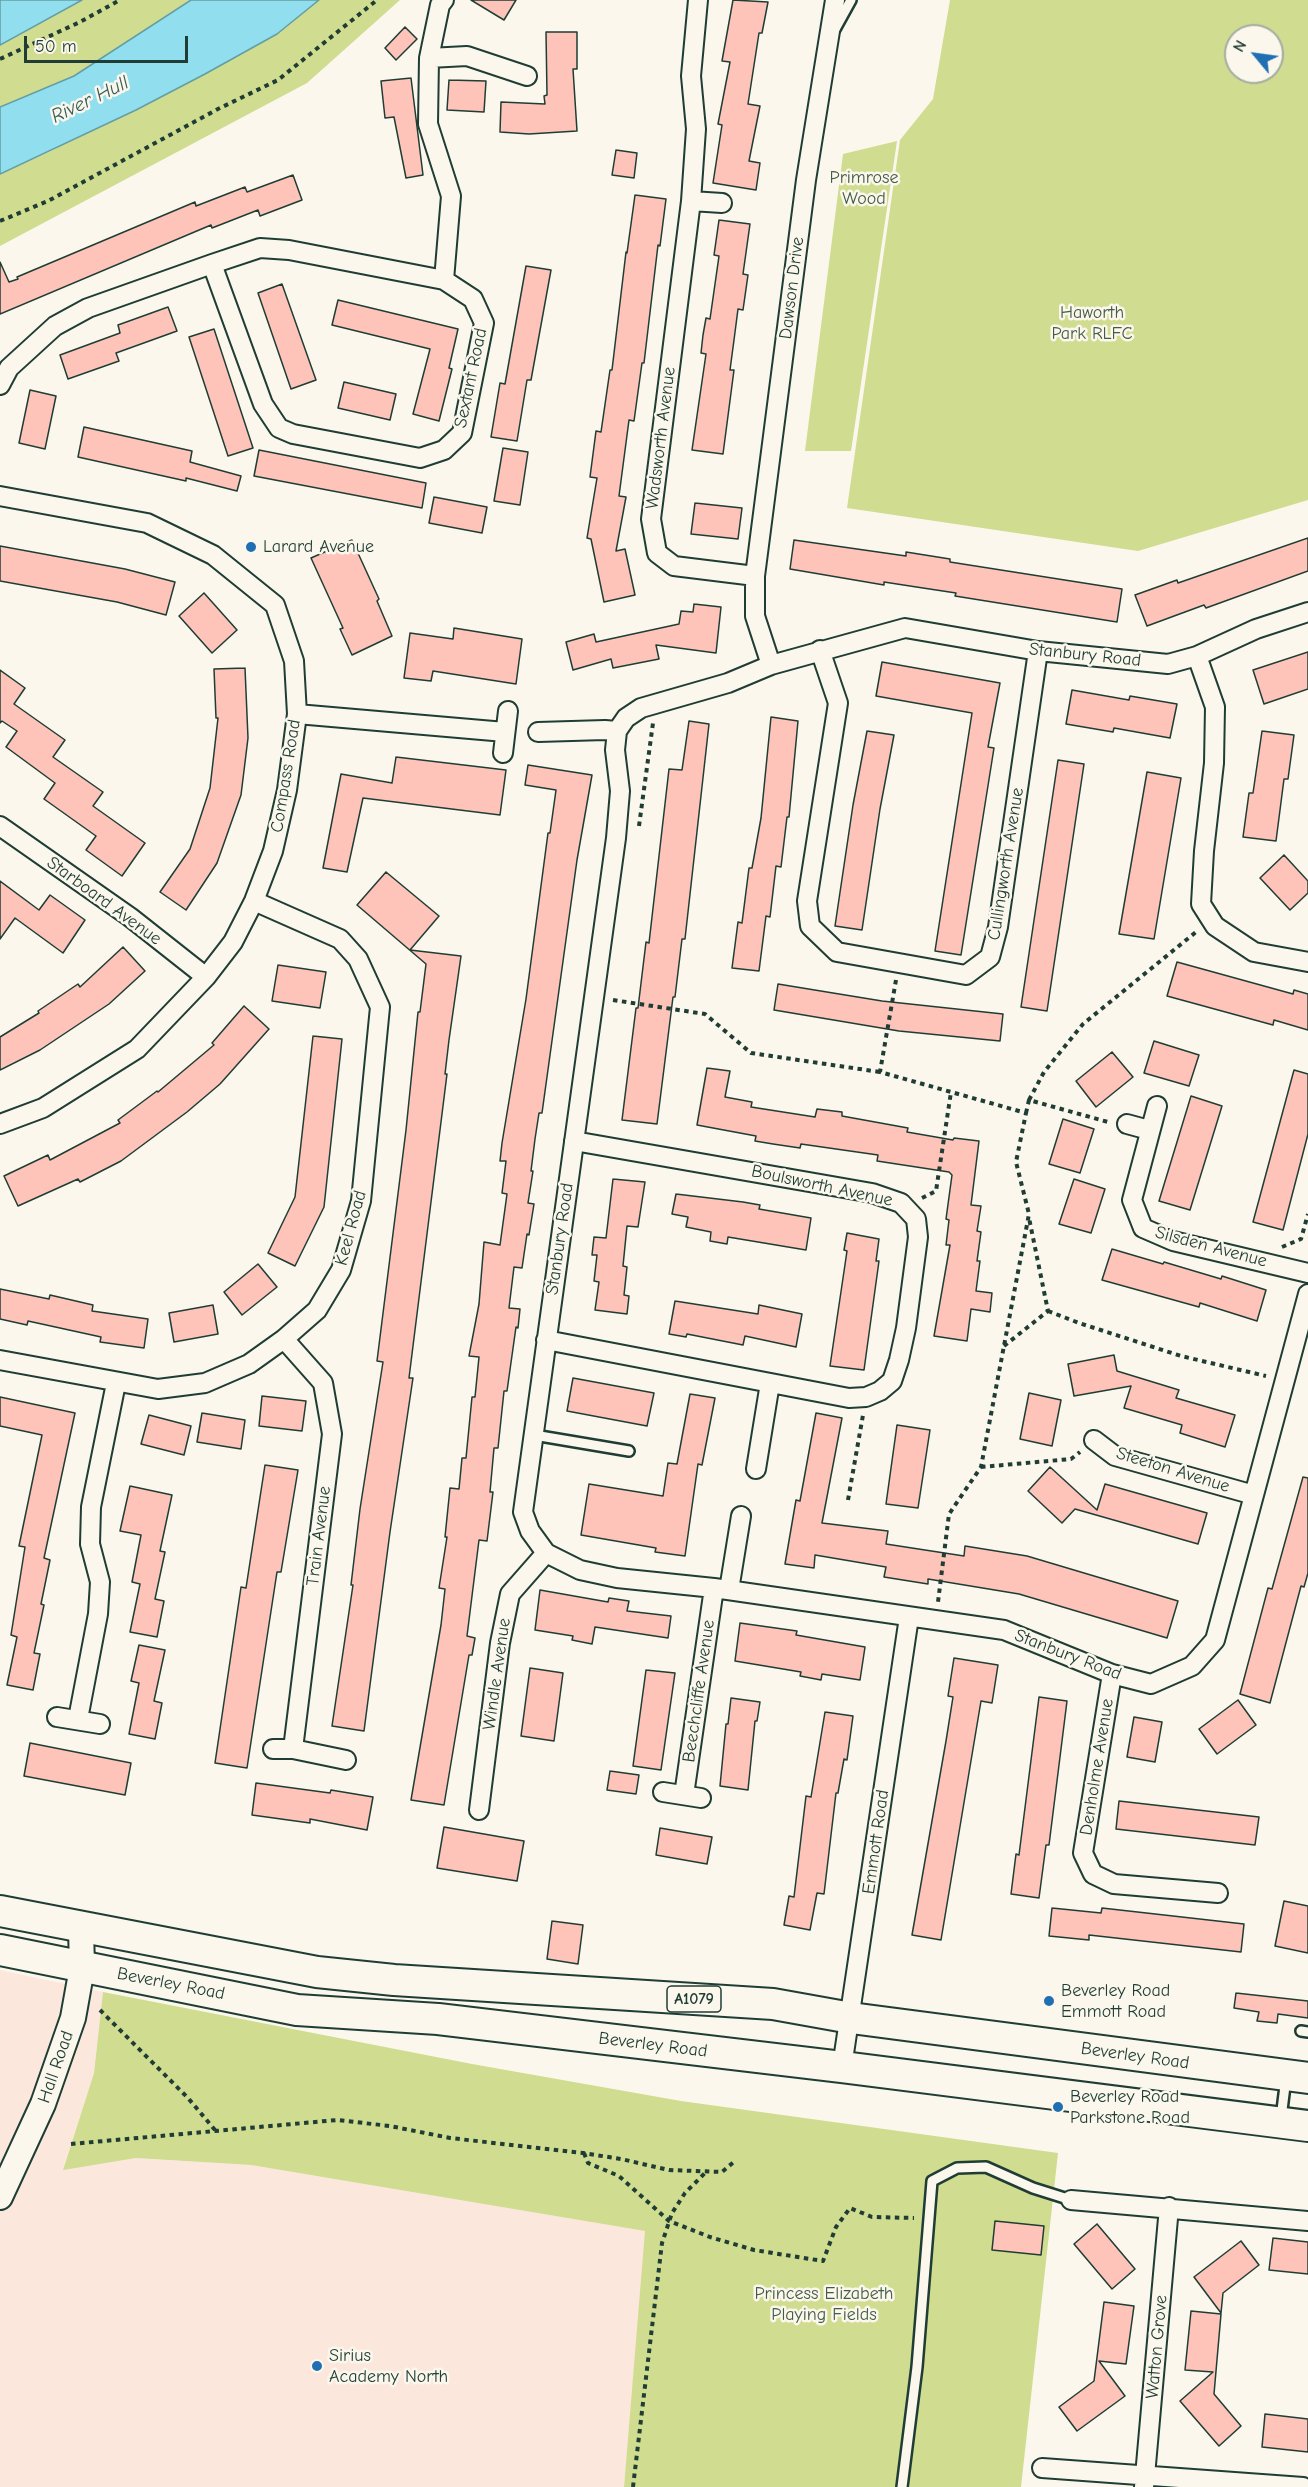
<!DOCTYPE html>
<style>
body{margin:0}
#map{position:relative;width:1308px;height:2487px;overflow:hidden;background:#fbf7ec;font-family:"Comic Neue",sans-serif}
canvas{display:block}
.north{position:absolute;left:1224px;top:24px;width:60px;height:60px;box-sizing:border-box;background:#fbf7ec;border:2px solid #a3ada2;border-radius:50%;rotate:299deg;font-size:16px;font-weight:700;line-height:24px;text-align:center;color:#1f3d34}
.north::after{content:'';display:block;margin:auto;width:21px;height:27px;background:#1f6fb2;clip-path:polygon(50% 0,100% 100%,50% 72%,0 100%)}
.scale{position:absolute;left:24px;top:36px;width:164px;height:27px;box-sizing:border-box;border:3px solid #1f3d34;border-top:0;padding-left:8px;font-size:18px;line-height:21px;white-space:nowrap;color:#1f3d34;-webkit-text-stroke:4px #fbf7ec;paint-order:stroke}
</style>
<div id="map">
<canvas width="1308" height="2487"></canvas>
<div class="north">N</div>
<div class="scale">50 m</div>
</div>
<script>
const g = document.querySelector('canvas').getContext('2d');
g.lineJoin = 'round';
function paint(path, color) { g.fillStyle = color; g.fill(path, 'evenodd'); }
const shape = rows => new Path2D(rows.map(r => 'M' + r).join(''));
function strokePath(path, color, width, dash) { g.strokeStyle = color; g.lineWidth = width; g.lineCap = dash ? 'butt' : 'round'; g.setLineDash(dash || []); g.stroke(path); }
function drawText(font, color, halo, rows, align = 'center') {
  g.font = font + ' "Comic Neue",sans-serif'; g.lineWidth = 5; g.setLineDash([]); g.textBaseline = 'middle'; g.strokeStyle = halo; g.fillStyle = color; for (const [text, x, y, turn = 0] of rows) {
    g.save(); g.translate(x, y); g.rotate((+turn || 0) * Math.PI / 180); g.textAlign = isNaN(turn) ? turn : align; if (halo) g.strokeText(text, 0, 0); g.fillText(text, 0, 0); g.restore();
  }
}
const built = shape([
 [0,1970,103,1992,94,2073,63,2169,136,2158,251,2165,646,2231,624,2487,0,2487]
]);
const green = shape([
 [82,0,191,0,74,76,0,107,0,45],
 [319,0,400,0,307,83,0,246,0,174,51,151,277,34],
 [950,0,1308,0,1308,500,1138,551,847,508,900,140,933,99],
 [1236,36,1272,36,1272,72,1236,72],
 [897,141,851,451,805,451,843,154],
 [103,1992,472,2064,681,2101,1058,2153,1021,2487,624,2487,645,2231,251,2165,136,2158,63,2170,94,2073]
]);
const water = shape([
 [0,0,82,0,0,45,0,0],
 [191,0,319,0,277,34,205,74,136,110,0,174,0,107,74,76,191,0]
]);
const building = shape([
 [471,0,516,0,504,20,471,0],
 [733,0,768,2,762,33,759,33,748,104,760,106,749,161,760,163,756,190,713,183,722,125,718,124,730,62,722,61,733,0],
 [405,27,417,39,396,60,385,48,405,27],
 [546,32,577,32,577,69,573,69,577,131,529,134,500,132,501,102,545,104,544,96,547,95,546,32],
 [411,78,423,175,406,178,394,117,385,118,381,81,411,78],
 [449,80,486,81,484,112,447,110,449,80],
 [616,150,637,153,634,178,612,175,616,150],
 [293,175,302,200,260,216,258,210,212,228,211,225,0,314,0,262,9,282,18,279,17,277,195,202,196,206,245,187,247,192,293,175],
 [635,195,666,199,660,246,658,245,644,363,642,363,634,421,629,420,619,496,626,497,616,551,625,549,635,595,604,602,591,539,587,538,597,478,590,477,596,431,601,432,610,370,612,370,626,252,627,253,635,195],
 [719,220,750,224,743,274,748,275,743,310,738,309,734,340,730,370,734,370,723,454,692,450,706,354,701,353,703,335,706,318,710,319,719,256,714,255,719,220],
 [526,266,551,270,531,380,527,380,517,441,491,437,500,383,505,384,526,266],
 [282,284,316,380,291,389,258,293,282,284],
 [338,300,458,329,449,368,452,369,439,421,413,414,430,349,332,325,338,300],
 [168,307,177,331,116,353,119,361,68,379,60,355,120,333,118,325,168,307],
 [214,329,253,448,228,456,189,337,214,329],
 [344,382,396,394,390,420,338,408,344,382],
 [30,390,56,396,45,449,19,443,30,390],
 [84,427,192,451,190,462,241,476,237,491,186,478,186,481,78,457,84,427],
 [503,448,528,452,520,505,494,501,503,448],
 [259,450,426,483,422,508,254,476,259,450],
 [434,497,487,507,482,533,429,523,434,497],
 [695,503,742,508,738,539,691,534,695,503],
 [1308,538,1308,571,1206,608,1204,605,1147,626,1135,595,1177,580,1178,583,1308,538],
 [352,540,379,599,377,601,392,636,352,655,340,629,343,628,311,558,352,540],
 [794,540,906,556,906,552,950,559,950,562,1122,589,1117,622,955,596,956,593,923,588,884,582,884,585,790,569,794,540],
 [0,546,125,569,175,582,166,615,117,602,0,581,0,546],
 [204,593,237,630,212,653,179,616,204,593],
 [694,604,721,607,716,653,656,645,659,659,613,668,611,659,573,670,566,642,594,634,596,642,679,624,681,611,693,612,694,604],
 [454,628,522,639,516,684,433,671,431,681,404,678,410,633,453,639,454,628],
 [1308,652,1308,689,1264,704,1253,670,1308,652],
 [882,662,1000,683,988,747,994,748,961,955,935,951,972,713,876,696,882,662],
 [245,668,248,738,241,795,217,863,186,910,160,892,190,849,210,788,218,718,216,718,214,669,245,668],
 [0,670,25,688,14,704,65,740,53,757,103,792,93,806,145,843,122,876,86,850,96,836,44,799,55,783,6,747,17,731,2,721,0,723,0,670],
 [1072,690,1129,700,1130,696,1177,704,1170,738,1114,728,1113,732,1066,724,1072,690],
 [771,717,798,721,789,817,787,817,781,867,776,866,770,917,766,916,759,971,732,968,738,922,742,923,749,868,752,868,761,818,771,717],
 [689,721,709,724,685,939,682,939,675,997,673,997,657,1124,622,1120,636,1008,638,1008,646,942,649,943,669,769,682,770,689,721],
 [867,731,894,735,880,809,862,930,835,926,853,805,867,731],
 [1262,731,1294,735,1288,779,1284,779,1276,841,1243,837,1249,793,1253,793,1262,731],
 [396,757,506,770,500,815,363,798,347,872,323,868,341,774,392,783,396,757],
 [1058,760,1084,764,1047,1011,1021,1007,1058,760],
 [528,765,592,775,577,860,542,1113,539,1113,535,1139,531,1171,533,1171,528,1203,534,1204,529,1235,527,1234,522,1268,514,1267,509,1308,520,1309,518,1328,516,1327,507,1391,504,1391,498,1448,494,1448,490,1492,493,1492,487,1541,479,1540,467,1636,475,1638,472,1655,469,1655,444,1805,411,1800,441,1625,445,1589,439,1588,447,1537,445,1537,450,1488,459,1489,462,1458,466,1458,472,1397,475,1397,479,1357,469,1356,479,1304,484,1242,500,1245,507,1194,502,1193,506,1161,500,1161,502,1143,526,999,548,833,550,833,556,790,525,785,528,765],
 [1147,772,1181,778,1154,939,1119,934,1147,772],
 [1284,855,1308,881,1308,893,1290,910,1260,878,1284,855],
 [386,872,439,916,410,950,461,956,449,1040,445,1074,447,1074,409,1378,413,1378,390,1532,364,1731,332,1726,353,1585,351,1585,360,1509,383,1362,377,1361,406,1130,418,1012,420,1012,426,964,357,905,386,872],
 [0,881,39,910,50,895,85,920,63,953,15,918,0,939,0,881],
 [123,947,145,971,109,1004,40,1050,0,1070,0,1037,39,1013,38,1011,78,984,80,987,123,947],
 [1177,962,1293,994,1294,990,1308,994,1308,1030,1274,1020,1273,1025,1167,996,1177,962],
 [278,965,326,972,320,1008,272,1001,278,965],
 [778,984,882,1001,1003,1014,1000,1041,899,1031,774,1010,778,984],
 [244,1006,269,1029,220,1084,187,1112,121,1161,80,1182,78,1179,18,1206,4,1176,48,1155,50,1160,120,1123,118,1120,157,1091,158,1092,214,1045,212,1043,244,1006],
 [313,1036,342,1039,324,1207,295,1266,268,1253,295,1197,313,1036],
 [1154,1041,1199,1055,1189,1086,1144,1073,1154,1041],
 [1112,1052,1133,1077,1096,1107,1076,1081,1112,1052],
 [707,1068,730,1071,725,1097,752,1102,751,1107,815,1117,817,1109,842,1112,842,1116,908,1128,907,1132,953,1140,954,1138,979,1141,971,1205,981,1206,977,1231,981,1232,977,1261,980,1261,976,1291,992,1293,990,1312,971,1309,967,1341,934,1336,950,1245,946,1245,949,1220,946,1219,952,1175,949,1172,877,1161,878,1155,801,1144,800,1148,773,1144,755,1141,756,1136,697,1125,707,1068],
 [1294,1070,1308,1074,1308,1134,1283,1230,1253,1222,1294,1070],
 [1191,1096,1222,1106,1190,1210,1159,1201,1191,1096],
 [1063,1119,1094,1129,1080,1173,1049,1164,1063,1119],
 [613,1179,645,1182,638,1227,627,1226,623,1266,627,1267,624,1295,629,1296,627,1314,595,1310,599,1282,594,1281,597,1255,592,1255,594,1237,606,1238,613,1179],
 [1074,1179,1105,1189,1091,1233,1059,1224,1074,1179],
 [676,1194,743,1202,760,1205,759,1209,811,1218,806,1250,728,1237,727,1244,710,1241,711,1232,686,1227,688,1217,672,1214,676,1194],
 [847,1233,879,1239,876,1261,879,1261,864,1370,830,1366,847,1251,844,1250,847,1233],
 [1112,1249,1163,1264,1164,1262,1221,1279,1222,1276,1266,1290,1257,1321,1200,1303,1199,1307,1102,1280,1112,1249],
 [258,1264,277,1287,242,1315,224,1292,258,1264],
 [0,1289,49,1299,50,1295,93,1305,92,1311,148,1319,144,1348,100,1342,101,1337,28,1321,27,1325,0,1319,0,1289],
 [675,1301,758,1314,759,1305,802,1314,796,1347,745,1336,743,1345,687,1334,686,1337,669,1334,675,1301],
 [213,1305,218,1334,174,1342,169,1313,213,1305],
 [1114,1355,1117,1371,1179,1390,1176,1398,1235,1415,1225,1447,1180,1433,1182,1425,1124,1408,1131,1386,1074,1396,1068,1364,1114,1355],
 [573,1378,654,1393,647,1426,567,1411,573,1378],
 [1029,1393,1061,1400,1052,1446,1020,1439,1029,1393],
 [690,1394,715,1398,702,1465,698,1464,685,1556,655,1552,656,1548,581,1535,589,1484,663,1496,668,1463,677,1464,690,1394],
 [262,1396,306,1401,302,1431,259,1426,262,1396],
 [0,1397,75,1413,44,1558,50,1560,41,1604,44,1605,34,1653,40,1654,33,1690,7,1685,17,1637,11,1635,25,1547,19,1546,42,1435,0,1426,0,1397],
 [202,1413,245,1420,241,1449,197,1442,202,1413],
 [816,1413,842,1418,822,1523,888,1531,886,1544,964,1556,965,1546,1027,1556,1178,1601,1167,1638,1019,1594,928,1579,928,1584,884,1577,886,1567,815,1555,814,1568,785,1564,796,1500,800,1501,816,1413],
 [149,1415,191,1426,184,1455,141,1444,149,1415],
 [897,1425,930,1430,918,1508,886,1504,897,1425],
 [265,1465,298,1470,281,1572,277,1572,247,1768,215,1763,241,1587,246,1588,265,1465],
 [1050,1467,1097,1510,1105,1484,1207,1513,1198,1544,1075,1509,1062,1523,1028,1491,1050,1467],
 [1303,1477,1308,1478,1308,1573,1304,1587,1301,1586,1270,1703,1240,1694,1268,1588,1272,1589,1303,1477],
 [130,1486,172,1495,160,1551,165,1552,155,1599,164,1601,157,1637,130,1632,140,1584,132,1582,141,1535,120,1531,130,1486],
 [540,1590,608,1602,609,1598,629,1601,627,1611,671,1616,668,1638,595,1627,592,1644,572,1640,573,1636,535,1630,540,1590],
 [740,1623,797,1631,796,1635,865,1647,860,1680,822,1674,821,1680,800,1676,801,1672,735,1661,740,1623],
 [139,1645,165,1650,154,1701,162,1703,155,1739,129,1734,139,1683,131,1681,139,1645],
 [954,1658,998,1665,992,1703,981,1701,941,1940,912,1935,946,1741,953,1697,948,1696,954,1658],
 [530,1668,563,1673,554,1741,521,1736,530,1668],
 [646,1670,675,1673,661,1770,633,1766,646,1670],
 [1039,1697,1067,1701,1049,1845,1046,1845,1039,1898,1011,1894,1016,1854,1019,1855,1039,1697],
 [731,1698,760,1702,757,1721,755,1721,748,1790,720,1786,726,1724,728,1724,731,1698],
 [1238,1700,1256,1725,1217,1754,1199,1729,1238,1700],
 [825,1712,853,1716,847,1760,844,1759,838,1793,836,1793,824,1894,817,1893,810,1930,784,1925,789,1896,794,1897,806,1796,811,1797,825,1712],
 [1134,1717,1162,1722,1155,1762,1127,1757,1134,1717],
 [30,1743,131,1763,125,1795,24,1776,30,1743],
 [610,1771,639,1775,636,1794,607,1790,610,1771],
 [256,1783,330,1793,331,1790,373,1797,367,1830,310,1819,310,1823,252,1815,256,1783],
 [1119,1801,1259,1817,1255,1845,1116,1829,1119,1801],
 [444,1827,524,1841,517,1881,437,1868,444,1827],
 [660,1828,712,1837,707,1864,656,1855,660,1828],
 [1284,1901,1308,1906,1308,1953,1275,1946,1284,1901],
 [1052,1908,1101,1913,1102,1908,1244,1924,1241,1952,1089,1935,1089,1940,1049,1936,1052,1908],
 [552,1921,583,1925,578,1964,547,1959,552,1921],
 [1236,1993,1308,2001,1308,2018,1278,2014,1277,2023,1257,2021,1259,2012,1234,2008,1236,1993],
 [995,2221,1044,2226,1041,2255,992,2250,995,2221],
 [1097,2224,1135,2269,1112,2289,1074,2244,1097,2224],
 [1273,2238,1308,2242,1308,2274,1269,2270,1273,2238],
 [1241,2241,1259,2265,1223,2293,1221,2313,1194,2277,1241,2241],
 [1104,2302,1134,2306,1126,2364,1099,2361,1125,2396,1077,2431,1059,2407,1094,2381,1104,2302],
 [1191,2311,1221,2314,1214,2394,1241,2426,1219,2446,1180,2401,1213,2372,1185,2370,1191,2311],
 [1265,2414,1308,2419,1308,2452,1262,2447,1265,2414]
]);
const path = shape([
 [0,59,80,22,120,0],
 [0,221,48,201,218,109,278,80,377,0],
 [639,826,653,723],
 [896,980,880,1072,1026,1113,1016,1162,1029,1214,981,1467,949,1514,938,1602],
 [613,1000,705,1014,751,1053,880,1072],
 [1029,1100,1044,1072,1083,1024,1196,932],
 [1026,1113,1029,1100,1108,1122],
 [922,1198,936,1191,951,1092],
 [1282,1247,1301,1239,1308,1214],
 [1048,1311,1079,1323,1181,1356,1266,1376],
 [1004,1346,1048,1311,1029,1218],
 [981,1467,1071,1459,1080,1452],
 [848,1500,863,1415],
 [100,2010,188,2098,215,2130],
 [71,2144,337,2120,390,2126,450,2138,583,2153,621,2159,669,2170,722,2172,736,2160],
 [584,2153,588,2163,619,2176,669,2221,710,2237,754,2250,823,2261,836,2227,850,2208,872,2217,914,2218],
 [633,2487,662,2243,672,2213,685,2193,706,2172]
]);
const service = shape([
 [835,29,851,0],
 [534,1435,629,1451],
 [1301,2031,1308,2032],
 [1281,2118,1286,2078],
 [902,2487,917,2367,932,2181,957,2168,986,2167,1033,2188,1071,2200]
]);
const minor = shape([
 [698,0,691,76,696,129,691,201,651,519,657,553,674,566,755,576,755,616,771,665],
 [429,58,467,56,527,76],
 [691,201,722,203],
 [444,280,451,196,428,124,429,58,440,5,444,0],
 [0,385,9,368,55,326,88,308,212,264,260,248,289,250,444,280,473,299,484,323,462,433,444,450,420,458,293,434,279,428,263,404,212,264],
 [0,496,147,523,213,555,275,605,294,661,297,714,287,790,273,851,254,901,233,942,206,977,137,1049,43,1108,0,1124],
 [755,576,806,180,835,0],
 [820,650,838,703,807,901,810,926,837,952,966,975,990,957,998,927,1038,651],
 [1197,656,1256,629,1308,612],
 [297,714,505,732],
 [538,732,605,730,617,731],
 [503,753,508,711],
 [0,826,130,917,206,977],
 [1308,962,1254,952,1215,926,1201,904,1204,851,1214,763,1215,707,1197,656,1168,664,1038,651,905,628,771,665,728,683,641,708,626,718,617,731,615,750,620,791,616,838,523,1512,530,1531,546,1553,580,1570,617,1578,714,1588,1004,1630,1112,1674,1151,1684,1192,1666,1215,1640,1308,1294],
 [1157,1106,1132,1200,1143,1228,1173,1241,1308,1273],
 [1127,1124,1149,1130],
 [284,1339,323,1383,332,1434,293,1749],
 [546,1340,849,1398,866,1397,880,1391,892,1381,899,1360,906,1328,918,1237,916,1219,901,1203,872,1193,574,1141],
 [0,1360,158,1389,205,1383,249,1364,284,1339,317,1310,341,1270,361,1201,380,1007,358,959,340,939,254,901],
 [1094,1440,1115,1456,1254,1495],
 [756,1469,770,1383],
 [729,1590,741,1516],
 [1112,1674,1083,1853,1093,1874,1114,1884,1218,1893],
 [57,1717,100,1724],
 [78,1719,98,1614,100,1582,90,1544,91,1507,116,1383],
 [273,1749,293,1749,346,1760],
 [663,1792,701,1798],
 [684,1795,714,1588],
 [479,1810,500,1643,510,1594,546,1553],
 [842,2067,909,1617],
 [1071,2200,1308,2221],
 [1042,2468,1303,2487],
 [1144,2487,1169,2207]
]);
const tertiary = shape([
 [0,2197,43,2104,73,2018,82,1968,81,1928]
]);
const primary = shape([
 [0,1911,317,1972,394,1980,773,2004,851,2018,1308,2078],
 [0,1950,297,2010,438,2019,842,2067,1308,2126]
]);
const markers = [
 [251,547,6,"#1f6fb2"],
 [1049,2001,6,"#1f6fb2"],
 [1058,2107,6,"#1f6fb2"],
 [317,2366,6,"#1f6fb2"]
];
const shields = [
 [694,1999,54]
];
const shieldNames = [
 ["A1079",694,1999]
];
const parkNames = [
 ["Primrose",864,178],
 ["Wood",864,199],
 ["Haworth",1092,313],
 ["Park RLFC",1092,334],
 ["Princess Elizabeth",824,2294],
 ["Playing Fields",824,2315]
];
const streetNames = [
 ["Dawson Drive",792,288,-83],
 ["Sextant Road",471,378,-78],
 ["Wadsworth Avenue",661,438,-83],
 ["Stanbury Road",1085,655,6],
 ["Compass Road",286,776,-81],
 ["Cullingworth Avenue",1006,864,-81],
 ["Starboard Avenue",104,901,36],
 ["Boulsworth Avenue",822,1186,12],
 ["Keel Road",351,1228,-75],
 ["Stanbury Road",560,1239,-82],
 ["Silsden Avenue",1211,1247,15],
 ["Steeton Avenue",1173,1470,17],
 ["Train Avenue",319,1536,-83],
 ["Stanbury Road",1068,1655,21],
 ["Windle Avenue",497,1674,-82],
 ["Beechcliffe Avenue",699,1691,-82],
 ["Denholme Avenue",1097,1767,-81],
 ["Emmott Road",876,1842,-82],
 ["Beverley Road",171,1984,11],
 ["Beverley Road",653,2045,7],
 ["Beverley Road",1135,2056,8],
 ["Hall Road",56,2067,-71],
 ["Watton Grove",1157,2347,-85]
];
const poiNames = [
 ["Larard Avenue",263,547],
 ["Beverley Road",1061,1991],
 ["Emmott Road",1061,2012],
 ["Beverley Road",1070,2097],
 ["Parkstone Road",1070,2118],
 ["Sirius",329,2356],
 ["Academy North",329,2377]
];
const waterNames = [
 ["River Hull",90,100,-26]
];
paint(built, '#fce7dd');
paint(green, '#d0dc8f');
paint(water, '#90deee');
strokePath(water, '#639ea4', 1.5);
paint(building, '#fec3b9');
strokePath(building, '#1f3d34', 1.5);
strokePath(service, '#1f3d34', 14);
strokePath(minor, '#1f3d34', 22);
strokePath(tertiary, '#1f3d34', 28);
strokePath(primary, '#1f3d34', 34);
strokePath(path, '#1f3d34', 4, [4.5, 4.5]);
strokePath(service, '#fbf7ec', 9);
strokePath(minor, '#fbf7ec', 18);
strokePath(tertiary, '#fbf7ec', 24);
strokePath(primary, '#fbf7ec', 30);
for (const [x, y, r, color] of markers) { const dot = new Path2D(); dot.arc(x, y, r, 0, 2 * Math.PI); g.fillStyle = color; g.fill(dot); strokePath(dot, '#fbf7ec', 2); }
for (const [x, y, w] of shields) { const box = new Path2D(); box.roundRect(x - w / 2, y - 13, w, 26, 4.5); g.fillStyle = '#fbf7ec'; g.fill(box); strokePath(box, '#1f3d34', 1.5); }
drawText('bold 16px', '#1f3d34', null, shieldNames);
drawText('18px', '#425d46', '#fbf7ec', parkNames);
drawText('18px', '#1f3d34', '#fbf7ec', streetNames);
drawText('18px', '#1f3d34', '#fbf7ec', poiNames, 'left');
drawText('italic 20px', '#365d59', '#fbf7ec', waterNames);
</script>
